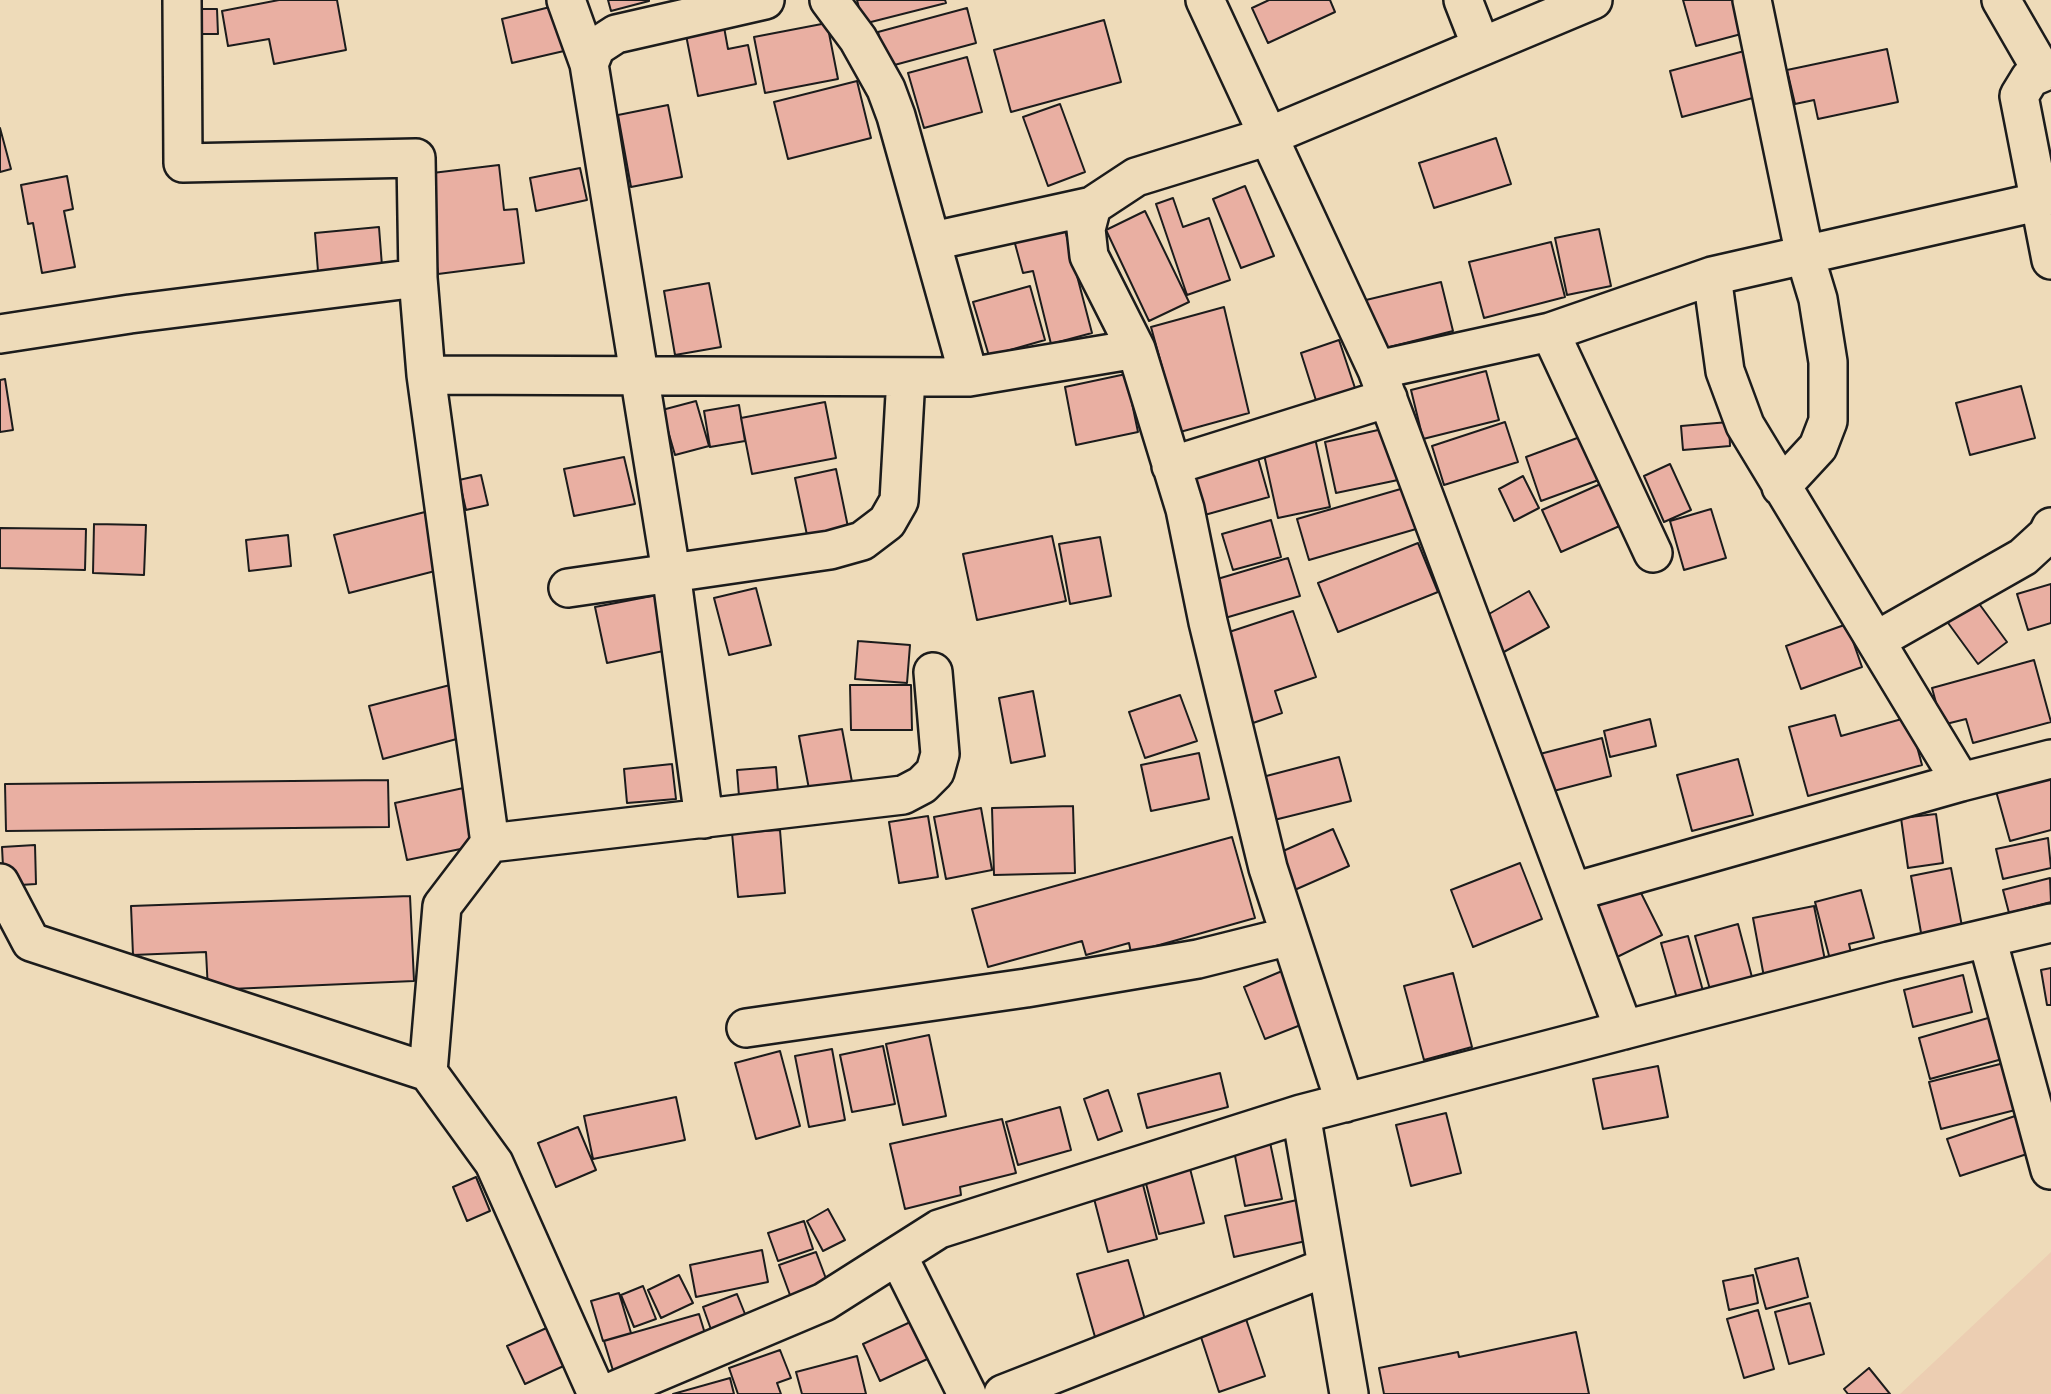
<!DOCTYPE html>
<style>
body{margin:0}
canvas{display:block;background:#eedbb9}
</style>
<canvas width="2051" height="1394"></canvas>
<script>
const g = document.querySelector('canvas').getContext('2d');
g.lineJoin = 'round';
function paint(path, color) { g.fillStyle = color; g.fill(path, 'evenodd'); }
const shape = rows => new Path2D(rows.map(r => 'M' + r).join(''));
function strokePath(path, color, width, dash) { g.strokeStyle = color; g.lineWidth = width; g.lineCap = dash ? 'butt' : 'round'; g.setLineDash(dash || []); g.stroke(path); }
const built = shape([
 [2051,1252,2051,1394,1900,1394]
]);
const building = shape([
 [279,0,337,0,346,50,274,64,269,39,228,46,222,11,279,0],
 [608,0,649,0,649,1,611,11,608,0],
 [857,0,945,0,946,3,863,24,857,0],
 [1269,0,1330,0,1335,12,1268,43,1252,8,1269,0],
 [1683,0,1736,0,1745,33,1696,46,1683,0],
 [566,3,577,48,512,63,502,19,566,3],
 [967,8,976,43,887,67,878,32,967,8],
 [199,9,217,9,218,34,200,34,199,9],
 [1104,20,1121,82,1011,112,994,50,1104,20],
 [827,23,838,79,765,93,754,37,827,23],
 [724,27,728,49,748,45,756,84,698,96,686,35,724,27],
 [1887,49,1898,102,1818,119,1814,100,1795,104,1787,70,1887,49],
 [1748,50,1760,96,1682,117,1670,71,1748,50],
 [967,57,982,112,924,128,908,73,967,57],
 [857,81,871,138,788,159,774,102,857,81],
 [1060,104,1085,172,1048,186,1023,117,1060,104],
 [668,105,682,177,631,187,618,115,668,105],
 [0,128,11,169,0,172,0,128],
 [1496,138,1511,184,1434,208,1419,163,1496,138],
 [499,165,504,210,517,209,524,263,438,274,424,174,499,165],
 [580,168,587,200,536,211,530,178,580,168],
 [67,176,73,209,64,211,75,267,42,273,33,223,28,224,21,185,67,176],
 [1245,186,1274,256,1241,268,1213,199,1245,186],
 [1173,198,1183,227,1209,218,1230,280,1187,295,1156,204,1173,198],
 [1145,211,1189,302,1149,321,1106,230,1145,211],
 [1064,226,1092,333,1051,344,1033,271,1023,273,1014,240,1064,226],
 [379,227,383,279,319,284,315,233,379,227],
 [1599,229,1611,286,1567,295,1555,238,1599,229],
 [1551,242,1565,297,1484,318,1469,262,1551,242],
 [1441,282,1453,331,1378,350,1366,300,1441,282],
 [709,283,721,347,675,355,664,291,709,283],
 [1030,286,1045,340,989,356,973,302,1030,286],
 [1224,307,1249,413,1180,432,1151,327,1224,307],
 [1339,340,1358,397,1319,410,1301,353,1339,340],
 [1486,371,1499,420,1423,439,1411,390,1486,371],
 [1126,374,1138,432,1076,445,1065,387,1126,374],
 [5,379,13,430,0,432,0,380,5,379],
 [2021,386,2035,438,1970,455,1956,403,2021,386],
 [696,401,709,446,675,455,662,410,696,401],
 [825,402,836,458,752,474,741,418,825,402],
 [739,405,745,441,710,447,704,411,739,405],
 [1505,422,1518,462,1444,485,1432,446,1505,422],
 [1729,422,1730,446,1683,450,1681,426,1729,422],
 [1387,428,1398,480,1336,493,1325,442,1387,428],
 [1588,434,1604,478,1541,501,1526,457,1588,434],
 [1315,438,1330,507,1278,518,1263,450,1315,438],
 [1256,451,1269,497,1201,516,1188,470,1256,451],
 [624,457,635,504,574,516,564,469,624,457],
 [1670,464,1691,510,1664,522,1644,476,1670,464],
 [836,469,848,527,807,535,795,478,836,469],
 [481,475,488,505,466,510,459,480,481,475],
 [1523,476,1539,508,1514,521,1499,489,1523,476],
 [1605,482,1624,524,1561,552,1542,510,1605,482],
 [1411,486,1423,527,1309,560,1297,519,1411,486],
 [1711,509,1726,558,1684,570,1670,521,1711,509],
 [425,512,439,570,349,593,334,535,425,512],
 [1271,520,1281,557,1233,570,1222,534,1271,520],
 [94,524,146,525,144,575,93,573,94,524],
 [0,528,86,529,85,570,0,568,0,528],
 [288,535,291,566,249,571,246,540,288,535],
 [1052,536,1066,601,977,620,963,554,1052,536],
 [1100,537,1111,596,1070,604,1059,544,1100,537],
 [1418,543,1438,592,1338,632,1318,583,1418,543],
 [1288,558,1300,596,1225,618,1214,580,1288,558],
 [2051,584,2051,623,2028,630,2017,594,2051,584],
 [756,588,771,645,729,655,714,598,756,588],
 [1529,591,1549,627,1502,653,1482,618,1529,591],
 [1972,594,2007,642,1978,664,1943,616,1972,594],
 [657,595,668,650,607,663,595,607,657,595],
 [1293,611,1316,677,1275,691,1282,713,1253,723,1223,634,1293,611],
 [1847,624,1862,667,1801,689,1786,646,1847,624],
 [858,641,910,645,907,683,855,679,858,641],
 [2034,660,2051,722,1973,743,1966,719,1942,725,1932,688,2034,660],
 [450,685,464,737,383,759,369,706,450,685],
 [850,685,911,685,912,730,851,730,850,685],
 [1033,691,1045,756,1011,763,999,698,1033,691],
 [1180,695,1197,741,1145,758,1129,712,1180,695],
 [1835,715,1841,736,1909,717,1922,765,1808,796,1789,727,1835,715],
 [1650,719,1656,746,1610,757,1604,731,1650,719],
 [842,729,852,782,809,789,799,736,842,729],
 [1602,738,1611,776,1542,794,1532,756,1602,738],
 [1199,753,1209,799,1151,811,1141,765,1199,753],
 [1339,757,1351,801,1262,823,1251,780,1339,757],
 [1738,759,1753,815,1692,831,1677,775,1738,759],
 [672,764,676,799,627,803,624,769,672,764],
 [776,767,778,793,739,796,737,770,776,767],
 [2051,769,2051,830,2010,841,1994,784,2051,769],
 [388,780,389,827,6,831,5,784,388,780],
 [477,785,480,845,407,860,395,803,477,785],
 [1073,806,1075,873,994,875,992,808,1073,806],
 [981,808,992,870,946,879,934,817,981,808],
 [1936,814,1943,863,1908,868,1901,818,1936,814],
 [928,816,938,877,899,883,889,822,928,816],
 [1333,829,1349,866,1290,892,1274,855,1333,829],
 [780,830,785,893,738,897,732,833,780,830],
 [1232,837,1255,918,1131,953,1129,943,1086,955,1082,941,988,967,972,909,1232,837],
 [2048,838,2051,868,2003,879,1996,849,2048,838],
 [35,845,36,884,4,886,2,847,35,845],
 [1520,863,1542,919,1473,947,1451,890,1520,863],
 [1951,868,1964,937,1923,944,1911,876,1951,868],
 [2050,878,2051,902,2009,913,2003,890,2050,878],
 [1637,885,1662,935,1615,958,1590,908,1637,885],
 [1861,890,1874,938,1849,944,1853,961,1832,967,1815,902,1861,890],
 [410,896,414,981,208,990,206,952,133,955,131,906,410,896],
 [1814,906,1826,965,1764,977,1753,918,1814,906],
 [1738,924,1753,981,1711,993,1695,936,1738,924],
 [1688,936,1706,1002,1680,1009,1661,943,1688,936],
 [1294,966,1316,1019,1265,1039,1244,987,1294,966],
 [2051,968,2051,1005,2047,1005,2041,970,2051,968],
 [1453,973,1472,1047,1424,1060,1404,986,1453,973],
 [1963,975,1972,1012,1913,1027,1904,990,1963,975],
 [1995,1016,2006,1058,1930,1079,1919,1038,1995,1016],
 [929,1035,946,1116,903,1125,886,1044,929,1035],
 [883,1046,895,1104,852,1112,840,1055,883,1046],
 [832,1049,845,1120,809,1127,795,1056,832,1049],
 [780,1051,800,1126,756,1139,735,1063,780,1051],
 [2016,1060,2027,1107,1941,1129,1929,1082,2016,1060],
 [1658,1066,1668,1117,1603,1129,1593,1079,1658,1066],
 [1220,1073,1228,1107,1147,1128,1138,1094,1220,1073],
 [1108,1090,1122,1131,1098,1140,1084,1099,1108,1090],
 [676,1097,685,1140,593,1159,584,1116,676,1097],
 [1060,1107,1071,1150,1018,1165,1006,1122,1060,1107],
 [1446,1113,1461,1173,1411,1186,1396,1125,1446,1113],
 [2018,1115,2030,1153,1960,1176,1947,1139,2018,1115],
 [1002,1119,1016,1173,960,1187,961,1195,905,1209,890,1144,1002,1119],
 [578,1127,596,1170,556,1187,538,1143,578,1127],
 [1268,1133,1282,1199,1245,1206,1232,1141,1268,1133],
 [1187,1157,1204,1223,1159,1234,1142,1168,1187,1157],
 [476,1177,490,1211,467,1221,453,1187,476,1177],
 [1141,1177,1157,1239,1108,1252,1092,1191,1141,1177],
 [1297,1200,1306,1241,1234,1257,1225,1216,1297,1200],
 [828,1209,845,1240,823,1251,807,1221,828,1209],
 [804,1221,813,1249,778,1261,768,1233,804,1221],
 [762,1250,768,1282,696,1297,690,1265,762,1250],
 [816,1252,831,1292,794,1306,779,1265,816,1252],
 [1798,1258,1808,1297,1766,1309,1755,1269,1798,1258],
 [1128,1260,1148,1330,1097,1344,1077,1274,1128,1260],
 [679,1275,693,1303,661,1318,648,1290,679,1275],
 [1753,1275,1758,1303,1729,1310,1723,1281,1753,1275],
 [643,1286,656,1319,634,1327,621,1295,643,1286],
 [619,1293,631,1333,603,1341,591,1301,619,1293],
 [737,1294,749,1324,714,1338,703,1307,737,1294],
 [1810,1303,1824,1354,1789,1364,1775,1312,1810,1303],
 [1758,1310,1774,1369,1744,1378,1727,1319,1758,1310],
 [1244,1313,1265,1376,1219,1392,1198,1328,1244,1313],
 [699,1314,710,1350,615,1377,604,1341,699,1314],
 [919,1318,936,1355,880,1381,863,1344,919,1318],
 [553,1325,570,1363,525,1384,507,1346,553,1325],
 [1576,1332,1589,1394,1384,1394,1379,1368,1458,1352,1459,1357,1576,1332],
 [780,1350,791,1378,777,1383,781,1394,738,1394,729,1368,780,1350],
 [857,1356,866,1394,802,1394,796,1372,857,1356],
 [1869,1368,1890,1394,1848,1394,1844,1389,1869,1368],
 [730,1378,734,1394,673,1394,730,1378]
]);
const minor = shape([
 [182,0,183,163,416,158,418,278,426,375],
 [566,0,589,64],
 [829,0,858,39,886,89,896,116,969,377],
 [1205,0,1377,370,1624,1030],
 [1463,0,1481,46],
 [1752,0,1805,256,1818,299,1828,362,1828,421,1818,447,1781,487],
 [2001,0,2042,71],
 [2051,69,2030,78,2019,96,2051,260],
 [933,241,1092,206],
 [1550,332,1653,553],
 [0,334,130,314,418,278],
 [1136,349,1089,256,1086,229,1092,206,1136,177,1269,136,1593,0],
 [1377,370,1550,332,1712,276,2037,202],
 [1171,466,1388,398],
 [568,588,830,550,862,541,887,522,899,501,906,377],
 [1877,640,2023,557,2047,535,2051,527],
 [1961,782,2051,759],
 [704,819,671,572,589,64,596,47,616,34,765,0],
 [490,843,903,795,922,785,935,772,940,754,933,672],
 [0,883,31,942,428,1072,494,1163,597,1394],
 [1573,892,1961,782,1745,425,1725,371,1712,276],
 [1987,938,2050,1170],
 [746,1028,1026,988,1198,959,1290,936],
 [428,1072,442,906,490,843,426,375,969,377,1136,349,1185,509,1208,622,1268,868,1345,1103],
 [898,1256,967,1394],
 [606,1394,824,1302,939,1229,1301,1114],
 [1003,1394,1327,1267],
 [1349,1394,1301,1114,1889,961,2051,923]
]);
paint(built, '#ecceb2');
paint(building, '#e9afa2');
strokePath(building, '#1c1c1c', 2);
strokePath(minor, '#1c1c1c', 42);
strokePath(minor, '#eedbb9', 37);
</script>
